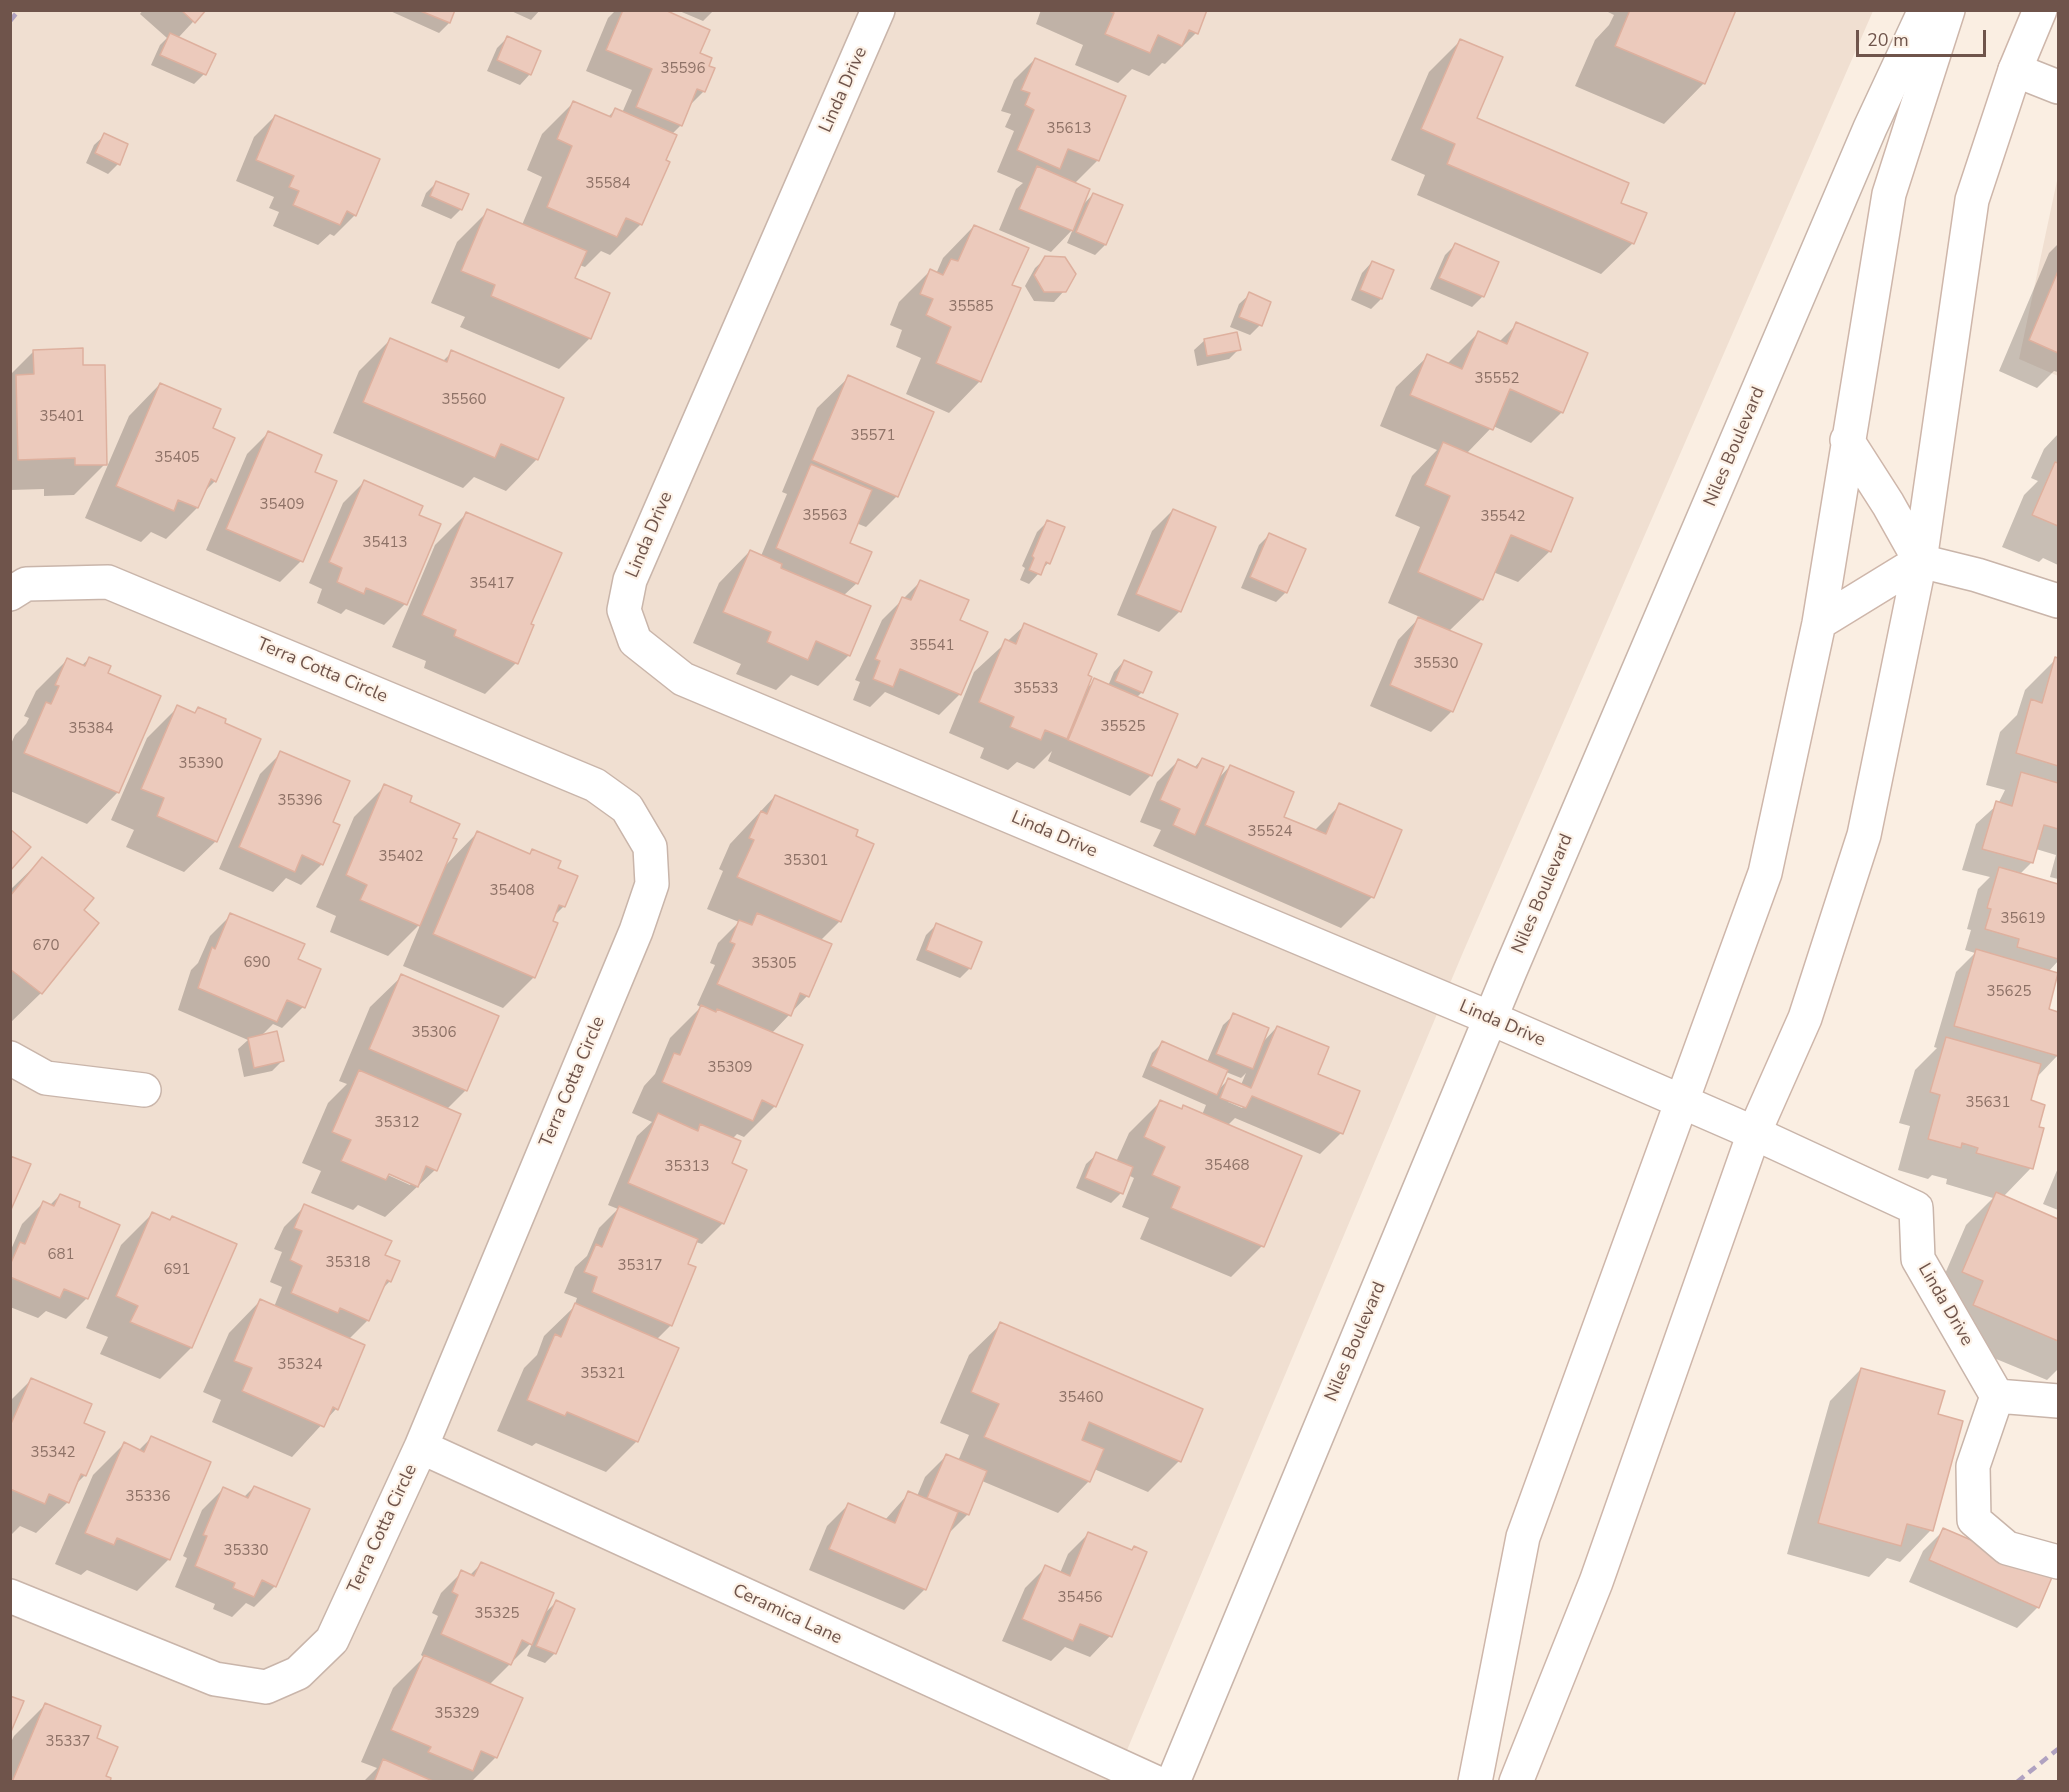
<!DOCTYPE html>
<style>
body{margin:0}
#map{position:relative;width:2069px;height:1792px;overflow:hidden;background:#faeee2;font-family:"Nunito Sans",sans-serif}
canvas{display:block}
.frame{position:absolute;inset:0;border:12px solid #6f544b;pointer-events:none}
.scale{position:absolute;left:1856px;top:30px;width:130px;height:27px;box-sizing:border-box;border:3px solid #6f544b;border-top:0;padding-left:8px;font-size:18px;line-height:21px;white-space:nowrap;color:#6f544b;-webkit-text-stroke:4px #fdf2e7;paint-order:stroke}
</style>
<div id="map">
<canvas width="2069" height="1792"></canvas>
<div class="frame"></div>
<div class="scale">20 m</div>
</div>
<script>
const g = document.querySelector('canvas').getContext('2d');
g.lineJoin = 'round';
function paint(path, color) { g.fillStyle = color; g.fill(path, 'evenodd'); }
const shape = rows => new Path2D(rows.map(r => 'M' + r).join(''));
function strokePath(path, color, width, dash) { g.strokeStyle = color; g.lineWidth = width; g.lineCap = dash ? 'butt' : 'round'; g.setLineDash(dash || []); g.stroke(path); }
function drawText(font, color, halo, rows, align = 'center') {
  g.font = font + ' "Nunito Sans",sans-serif'; g.lineWidth = 4.5; g.setLineDash([]); g.textBaseline = 'middle'; g.strokeStyle = halo; g.fillStyle = color; for (const [text, x, y, turn = 0] of rows) {
    g.save(); g.translate(x, y); g.rotate((+turn || 0) * Math.PI / 180); g.textAlign = isNaN(turn) ? turn : align; if (halo) g.strokeText(text, 0, 0); g.fillText(text, 0, 0); g.restore();
  }
}
const residential = shape([
 [11,11,1873,11,1464,950,1114,1781,11,1782],
 [2058,176,2058,376,2019,359]
]);
const shadow = shape([
 [143,10,204,10,178,38,204,74,194,84,151,65,160,45,167,38,140,14],
 [388,10,454,10,449,23,439,33],
 [509,10,540,10,531,20],
 [616,10,661,10,698,54,704,91,689,106,681,125,672,134,641,224,610,255,601,251,585,267,579,265,573,279,590,338,559,369,460,327,465,317,431,303,457,242,488,211,522,225,542,177,527,170,542,134,573,103,608,117,615,110,622,113,632,90,586,71,608,18],
 [677,10,714,10,703,21],
 [1041,10,1206,10,1196,33,1165,64,1162,63,1149,76,1132,69,1118,83,1075,65,1083,45,1036,24],
 [1604,10,1735,10,1704,83,1664,124,1575,86,1595,40,1609,25,1614,15],
 [507,38,530,74,520,85,487,71,497,48],
 [1460,41,1475,119,1633,243,1601,274,1417,195,1425,175,1391,160,1429,72],
 [1035,59,1124,97,1097,161,1074,184,1082,206,1093,194,1121,206,1105,245,1095,255,1067,243,1073,229,1051,252,999,230,1016,189,1023,183,997,172,1014,131,1005,127,1011,114,1001,111,1014,80],
 [275,116,355,215,334,236,330,234,318,245,273,226,279,212,269,208,274,197,236,181,254,137],
 [105,135,118,164,108,174,86,163,94,145],
 [437,182,461,209,451,219,421,206,426,193],
 [974,226,1010,286,980,381,949,413,906,394,921,358,896,347,902,330,890,325,899,302,930,271,936,274,943,258],
 [2058,244,2058,372,2054,371,2037,388,1999,371,2049,253],
 [1455,245,1497,263,1482,297,1472,307,1430,289,1445,255],
 [1046,258,1064,291,1054,302,1034,301,1025,286,1035,268],
 [1372,262,1392,271,1381,299,1371,309,1351,300,1362,273],
 [1250,294,1260,325,1250,335,1230,327,1239,304],
 [1517,324,1562,412,1531,443,1493,426,1466,454,1550,551,1518,582,1493,572,1482,599,1449,631,1452,711,1431,732,1370,706,1398,640,1420,617,1388,603,1420,527,1395,516,1412,476,1437,450,1380,426,1396,387,1428,356,1447,364,1478,333,1499,342],
 [390,340,442,362,452,352,537,459,506,491,474,477,463,488,333,433,359,371],
 [1205,340,1239,349,1229,359,1197,366,1194,350],
 [34,351,82,367,105,464,74,495,44,496,44,489,10,490,10,375],
 [849,377,897,496,866,527,856,523,848,544,857,583,843,596,849,655,818,686,791,675,776,690,736,674,741,664,693,643,719,583,750,551,761,556,787,494,782,492,817,408],
 [160,384,211,429,215,481,204,492,197,508,166,539,151,532,141,542,85,518,129,416],
 [268,433,313,472,301,561,280,582,206,550,247,454],
 [2058,434,2058,565,2043,558,2039,562,2002,547,2024,495,2038,481,2031,478,2044,449],
 [364,482,417,516,405,604,384,625,346,609,341,614,317,603,322,589,309,583,343,503],
 [1173,510,1180,611,1159,632,1117,615,1152,531],
 [466,514,529,624,516,663,485,694,424,668,426,661,392,647,435,545],
 [1047,522,1048,563,1029,584,1020,580,1025,568,1022,566,1037,532],
 [1269,535,1286,592,1276,602,1241,588,1259,545],
 [921,581,958,621,960,694,939,715,885,692,870,707,853,700,860,682,855,680,882,620],
 [1025,625,1086,676,1086,689,1095,680,1108,686,1114,672,1124,661,1142,692,1136,698,1151,775,1130,796,1048,761,1052,751,1034,769,1017,762,1008,770,980,758,984,748,949,733,974,672],
 [89,659,106,674,118,792,87,824,10,791,10,746,15,735,26,724,29,718,24,716,36,691,67,660,81,666],
 [2056,659,2058,660,2058,879,2050,877,2056,855,2036,849,2032,862,2020,874,2058,886,2058,961,2049,971,2047,1010,2058,1014,2058,1055,2037,1077,2029,1101,2037,1128,2031,1168,2003,1197,2058,1220,2058,1369,2047,1380,1943,1337,1953,1312,1932,1304,1966,1225,1993,1198,1946,1184,1947,1179,1932,1175,1928,1179,1898,1170,1910,1126,1899,1123,1915,1070,1937,1048,1934,1047,1956,972,1975,953,1965,950,1971,930,1967,929,1978,889,1990,877,1962,870,1976,824,1998,804,2005,790,1986,785,2000,732,2017,715,2025,690],
 [178,707,194,714,199,709,216,841,184,872,126,847,134,830,111,820,147,738],
 [281,753,331,823,322,864,301,885,286,878,273,892,219,869,260,774],
 [1202,759,1217,780,1230,766,1282,817,1314,831,1340,805,1372,897,1341,928,1153,846,1161,830,1140,822,1157,782,1178,761,1194,768],
 [385,786,451,839,444,867,477,833,528,855,532,851,556,869,564,906,552,918,534,977,503,1008,403,966,421,923,388,956,330,932,336,916,316,907,354,817],
 [775,796,840,921,820,941,807,996,771,1034,775,1106,744,1137,737,1134,732,1139,730,1164,745,1171,723,1223,702,1244,696,1242,686,1265,671,1325,656,1340,637,1441,606,1472,536,1443,532,1446,497,1431,524,1368,537,1355,544,1336,574,1307,577,1298,564,1293,575,1267,587,1256,599,1228,618,1209,608,1205,637,1136,652,1122,632,1113,644,1086,655,1074,670,1038,701,1007,697,1005,715,965,710,963,718,943,739,922,707,909,723,871,719,869,730,844],
 [42,859,82,911,41,993,10,1023,10,890],
 [231,915,296,959,303,1007,282,1028,273,1024,261,1036,282,1061,272,1071,244,1077,238,1049,248,1040,178,1010,191,970,198,963,210,936],
 [936,925,970,968,960,978,916,960,926,935],
 [402,976,466,1090,447,1109,435,1170,385,1217,358,1205,353,1210,311,1193,321,1171,302,1163,328,1103,347,1084,339,1081,370,1007],
 [382,1169,412,1182,410,1185,381,1172],
 [1234,1015,1262,1043,1277,1027,1316,1075,1341,1133,1320,1154,1235,1118,1227,1126,1262,1246,1231,1277,1140,1239,1149,1218,1122,1207,1134,1178,1128,1175,1121,1193,1111,1203,1076,1188,1086,1164,1097,1154,1116,1162,1129,1133,1160,1102,1180,1110,1183,1107,1202,1115,1206,1105,1142,1077,1152,1053,1162,1043,1207,1062,1223,1025],
 [1226,1072,1241,1078,1246,1073,1241,1085,1228,1080,1218,1090],
 [1229,1100,1244,1106,1242,1108,1228,1102],
 [2058,1168,2058,1210,2043,1204],
 [60,1195,87,1298,66,1319,46,1311,38,1318,10,1307,10,1252,22,1224,43,1203,49,1206],
 [305,1206,383,1256,398,1262,390,1281,381,1290,368,1320,349,1339,336,1409,292,1457,212,1422,221,1400,203,1392,229,1333,260,1301,274,1307,282,1287,270,1282,282,1252,274,1249,284,1227],
 [152,1214,235,1244,191,1348,160,1379,100,1354,108,1337,86,1328,121,1245],
 [1001,1324,1179,1461,1148,1492,1094,1469,1089,1481,1058,1513,982,1481,967,1515,947,1535,925,1589,904,1610,809,1570,827,1526,848,1505,885,1520,909,1493,917,1496,925,1477,946,1456,958,1461,969,1435,940,1423,969,1355],
 [1861,1369,1936,1415,1931,1530,1900,1562,1887,1558,1869,1577,1787,1554,1830,1401],
 [31,1380,82,1423,85,1475,75,1485,68,1502,36,1533,20,1526,12,1534,10,1401],
 [152,1437,209,1462,168,1560,137,1591,87,1570,81,1575,55,1564,93,1475,124,1444,138,1451],
 [254,1487,275,1586,254,1607,246,1603,232,1617,213,1609,215,1604,175,1587,187,1558,183,1556,202,1510,223,1489,243,1498],
 [1944,1530,2038,1607,2017,1628,1909,1582,1923,1551],
 [1089,1533,1131,1551,1145,1553,1110,1636,1090,1657,1065,1647,1051,1661,1002,1641,1025,1588,1046,1567,1060,1573,1068,1554],
 [481,1564,543,1615,556,1602,555,1653,545,1663,527,1656,533,1641,489,1685,521,1699,495,1758,471,1782,363,1782,377,1768,361,1762,393,1688,424,1657,421,1655,438,1616,432,1613,441,1593,462,1572,469,1576],
 [45,1705,95,1739,104,1777,108,1782,10,1782,10,1744,14,1736]
]);
const building = shape([
 [181,10,206,10,195,23,181,10],
 [418,10,455,10,450,23,418,10],
 [623,10,665,10,710,30,700,53,712,58,709,66,715,68,705,92,697,89,682,126,636,107,652,69,606,50,623,10],
 [1107,10,1207,10,1198,34,1189,30,1182,46,1158,35,1150,53,1105,34,1114,13,1107,10],
 [1630,10,1736,10,1705,84,1615,46,1630,10],
 [170,33,216,54,206,75,160,55,170,33],
 [507,36,541,51,531,75,497,60,507,36],
 [1460,39,1503,57,1477,118,1629,183,1621,203,1647,213,1634,244,1447,164,1455,144,1421,129,1460,39],
 [1035,58,1126,96,1099,161,1068,149,1060,169,1017,150,1034,110,1025,105,1030,93,1021,90,1035,58],
 [573,101,611,117,615,108,677,135,666,160,670,162,642,225,626,218,617,237,547,207,572,146,557,139,573,101],
 [275,115,380,159,356,216,347,211,340,225,293,205,299,191,289,187,294,176,256,160,275,115],
 [104,133,128,144,120,165,95,153,104,133],
 [1037,166,1090,189,1073,231,1019,209,1037,166],
 [436,181,469,194,462,210,430,196,436,181],
 [1093,193,1123,205,1106,245,1076,232,1093,193],
 [487,209,587,251,575,278,610,293,591,339,491,296,495,285,461,271,487,209],
 [974,225,1029,248,1012,285,1021,288,981,382,936,363,951,327,926,315,933,299,920,294,930,269,943,275,951,259,958,261,974,225],
 [1455,243,1499,262,1484,297,1439,278,1455,243],
 [1045,256,1065,257,1076,274,1066,292,1044,292,1034,275,1045,256],
 [1372,261,1394,270,1382,299,1360,290,1372,261],
 [2058,271,2058,353,2029,340,2058,271],
 [1249,292,1271,302,1262,326,1239,317,1249,292],
 [1516,322,1588,353,1563,413,1510,389,1493,430,1410,395,1427,354,1462,369,1478,331,1507,344,1516,322],
 [1237,332,1241,350,1207,356,1204,339,1237,332],
 [390,338,447,362,451,350,564,398,538,460,501,444,495,458,363,402,390,338],
 [83,348,83,365,105,365,107,465,75,465,75,458,18,460,16,375,34,374,33,350,83,348],
 [848,375,934,412,898,497,812,460,848,375],
 [160,383,221,409,213,428,235,438,216,482,211,479,198,508,178,500,174,511,116,486,160,383],
 [268,431,322,455,315,472,337,481,303,562,226,529,268,431],
 [1443,442,1573,498,1551,552,1511,535,1483,600,1418,572,1450,496,1425,485,1443,442],
 [2055,462,2058,463,2058,526,2032,515,2055,462],
 [811,464,872,490,850,543,872,552,858,584,776,548,811,464],
 [364,480,423,506,419,515,441,524,407,605,366,588,364,594,337,582,342,568,329,562,364,480],
 [1173,509,1216,527,1181,612,1136,594,1173,509],
 [466,512,562,553,531,624,534,625,518,664,454,636,456,630,422,615,466,512],
 [1047,520,1065,527,1050,564,1046,562,1041,575,1029,570,1034,558,1032,556,1047,520],
 [1269,533,1306,549,1287,593,1250,577,1269,533],
 [750,550,782,564,781,568,871,606,850,656,816,641,808,660,767,642,771,632,723,612,750,550],
 [920,580,969,600,960,620,988,632,961,695,900,669,893,687,873,679,880,661,875,659,902,597,911,600,920,580],
 [1418,617,1482,644,1453,712,1390,685,1418,617],
 [1024,623,1097,654,1088,675,1092,677,1067,739,1045,730,1041,740,1010,727,1014,717,979,702,1005,639,1016,644,1024,623],
 [89,657,111,666,108,673,161,696,119,793,24,753,46,702,51,704,59,686,55,685,67,658,85,666,89,657],
 [2055,657,2058,658,2058,766,2016,753,2031,699,2042,703,2055,657],
 [1124,660,1152,672,1143,693,1115,681,1124,660],
 [1094,678,1178,714,1152,776,1068,740,1094,678],
 [177,705,195,713,198,707,226,719,225,723,261,739,217,842,157,816,164,798,141,789,177,705],
 [280,751,350,781,333,822,340,825,323,865,302,855,295,872,239,847,280,751],
 [1202,758,1224,767,1195,835,1173,825,1180,809,1160,800,1178,759,1197,768,1202,758],
 [1230,765,1294,792,1284,817,1326,834,1339,803,1402,830,1374,898,1205,825,1230,765],
 [2021,772,2058,783,2058,829,2044,825,2033,863,1982,849,1996,801,2012,806,2021,772],
 [384,784,412,796,410,802,460,824,453,838,457,839,420,926,360,900,367,885,346,875,384,784],
 [775,795,858,830,856,836,874,844,841,922,737,877,754,840,749,838,761,811,767,814,775,795],
 [10,829,31,847,10,871,10,829],
 [477,831,530,854,532,849,561,861,558,868,578,876,565,907,559,905,553,921,558,923,535,978,433,934,477,831],
 [42,857,94,898,84,910,99,923,42,994,10,969,10,896,42,857],
 [1999,867,2058,884,2058,959,2017,947,2019,939,1985,929,1991,909,1987,908,1999,867],
 [230,913,305,944,298,959,321,969,305,1008,287,1000,277,1022,198,988,212,947,215,949,230,913],
 [757,913,832,944,809,997,800,993,791,1016,717,984,735,944,730,942,739,920,752,925,757,913],
 [936,923,982,942,971,969,926,950,936,923],
 [1976,949,2058,973,2049,1009,2058,1012,2058,1056,1954,1026,1976,949],
 [401,974,499,1016,467,1091,369,1049,401,974],
 [701,1005,716,1012,717,1009,803,1045,776,1107,762,1100,753,1121,662,1082,674,1053,680,1055,701,1005],
 [1233,1013,1269,1028,1253,1069,1216,1054,1233,1013],
 [1277,1026,1329,1047,1318,1074,1360,1091,1343,1134,1252,1096,1246,1108,1220,1098,1228,1078,1251,1088,1277,1026],
 [277,1031,284,1061,254,1068,248,1038,277,1031],
 [1946,1037,2041,1064,2031,1100,2045,1105,2039,1127,2044,1128,2033,1169,1976,1153,1978,1148,1962,1143,1961,1148,1928,1139,1940,1095,1930,1092,1946,1037],
 [1162,1041,1228,1070,1217,1095,1151,1066,1162,1041],
 [359,1070,461,1114,437,1171,426,1166,418,1187,389,1174,386,1180,341,1161,351,1140,332,1132,359,1070],
 [1160,1100,1182,1109,1183,1105,1302,1156,1264,1247,1171,1208,1180,1187,1152,1175,1165,1147,1144,1137,1160,1100],
 [658,1113,698,1131,700,1124,741,1141,732,1163,747,1170,724,1224,628,1183,658,1113],
 [1096,1152,1133,1167,1123,1194,1085,1178,1096,1152],
 [10,1156,31,1164,10,1212,10,1156],
 [1996,1192,2058,1219,2058,1341,1973,1305,1983,1281,1962,1272,1996,1192],
 [60,1194,80,1202,79,1207,120,1225,88,1299,64,1289,60,1298,10,1277,10,1265,20,1242,25,1244,43,1201,54,1206,60,1194],
 [304,1204,392,1241,385,1255,400,1261,391,1282,387,1280,369,1321,340,1308,338,1313,291,1293,302,1266,290,1260,302,1231,294,1228,304,1204],
 [619,1206,698,1239,688,1264,696,1267,672,1326,592,1292,597,1277,584,1272,596,1244,602,1247,619,1206],
 [152,1212,170,1220,172,1216,237,1244,192,1348,130,1322,138,1306,116,1296,152,1212],
 [260,1299,365,1345,338,1410,333,1407,324,1427,242,1391,252,1368,234,1361,260,1299],
 [575,1303,679,1348,638,1442,567,1412,565,1416,527,1400,555,1334,561,1337,575,1303],
 [1000,1322,1203,1409,1181,1462,1089,1422,1082,1440,1104,1449,1090,1482,984,1437,999,1404,971,1392,1000,1322],
 [1861,1368,1945,1391,1938,1414,1963,1421,1933,1531,1907,1524,1901,1546,1818,1523,1861,1368],
 [31,1378,92,1404,84,1423,105,1432,86,1476,81,1474,69,1503,49,1494,45,1504,10,1489,10,1426,31,1378],
 [151,1436,211,1462,170,1560,117,1538,114,1545,85,1533,124,1442,144,1452,151,1436],
 [946,1454,987,1471,969,1515,927,1498,946,1454],
 [254,1486,310,1509,276,1587,262,1580,254,1597,233,1588,235,1583,195,1566,207,1536,203,1535,223,1487,248,1498,254,1486],
 [908,1491,958,1512,926,1590,829,1549,848,1503,895,1523,908,1491],
 [1943,1528,2053,1575,2039,1608,1929,1560,1943,1528],
 [1088,1532,1132,1550,1134,1546,1147,1552,1112,1637,1080,1624,1073,1641,1022,1619,1045,1565,1070,1576,1088,1532],
 [481,1562,554,1593,532,1645,522,1640,511,1665,441,1634,458,1595,452,1592,461,1570,474,1576,481,1562],
 [556,1600,575,1609,556,1654,536,1646,556,1600],
 [424,1655,523,1698,497,1758,481,1751,473,1771,428,1752,431,1747,391,1730,424,1655],
 [10,1696,24,1701,10,1734,10,1696],
 [45,1703,101,1726,97,1738,118,1747,106,1776,111,1778,110,1782,12,1782,45,1703],
 [383,1759,435,1782,374,1782,383,1759]
]);
const minor = shape([
 [878,10,630,580,624,610,635,641,683,679,1490,1018,1754,1133,1916,1208,1918,1259,1997,1396,1973,1466,1974,1520,2007,1548,2058,1562],
 [2015,70,2058,87],
 [1920,561,1977,575,2058,601],
 [10,594,26,584,108,582,595,785,627,808,650,847,652,884,636,931,421,1447,332,1640,298,1673,266,1687,215,1679,10,1596],
 [10,1058,46,1078,144,1090],
 [1997,1396,2058,1401],
 [421,1447,1155,1782],
 [1173,1782,1510,971,1870,128,1925,10]
]);
const secondary = shape([
 [1847,440,1888,504,1920,561],
 [1819,623,1920,561],
 [1475,1782,1523,1537,1765,873,1819,623,1889,194,1948,10],
 [1516,1782,1596,1582,1754,1133,1805,1018,1864,835,1920,561,1972,200,2015,70,2040,10]
]);
const rail = shape([
 [10,21,19,10],
 [2017,1782,2058,1749]
]);
const numberNames = [
 ["35596",683,69],
 ["35613",1069,129],
 ["35584",608,184],
 ["35585",971,307],
 ["35552",1497,379],
 ["35560",464,400],
 ["35401",62,417],
 ["35571",873,436],
 ["35405",177,458],
 ["35409",282,505],
 ["35563",825,516],
 ["35542",1503,517],
 ["35413",385,543],
 ["35417",492,584],
 ["35541",932,646],
 ["35530",1436,664],
 ["35533",1036,689],
 ["35525",1123,727],
 ["35384",91,729],
 ["35390",201,764],
 ["35396",300,801],
 ["35524",1270,832],
 ["35402",401,857],
 ["35301",806,861],
 ["35408",512,891],
 ["35619",2023,919],
 ["670",46,946],
 ["690",257,963],
 ["35305",774,964],
 ["35625",2009,992],
 ["35306",434,1033],
 ["35309",730,1068],
 ["35631",1988,1103],
 ["35312",397,1123],
 ["35468",1227,1166],
 ["35313",687,1167],
 ["681",61,1255],
 ["35318",348,1263],
 ["35317",640,1266],
 ["691",177,1270],
 ["35324",300,1365],
 ["35321",603,1374],
 ["35460",1081,1398],
 ["35342",53,1453],
 ["35336",148,1497],
 ["35330",246,1551],
 ["35456",1080,1598],
 ["35325",497,1614],
 ["35329",457,1714],
 ["35337",68,1742]
];
const streetNames = [
 ["Linda Drive",844,90,-66],
 ["Niles Boulevard",1735,447,-67],
 ["Linda Drive",650,535,-67],
 ["Terra Cotta Circle",322,671,23],
 ["Linda Drive",1054,835,23],
 ["Niles Boulevard",1543,894,-67],
 ["Linda Drive",1502,1024,23],
 ["Terra Cotta Circle",573,1082,-67],
 ["Linda Drive",1945,1305,60],
 ["Niles Boulevard",1356,1342,-67],
 ["Terra Cotta Circle",383,1529,-65],
 ["Ceramica Lane",787,1615,25]
];
paint(residential, '#f0dfd1');
paint(shadow, '#0003');
paint(building, '#eccabc');
strokePath(building, '#deb09e', 1.5);
strokePath(minor, '#c9b5aa', 36);
strokePath(secondary, '#ceb6aa', 36);
strokePath(minor, '#fff', 33);
strokePath(secondary, '#fff', 33);
strokePath(rail, '#b0a2c1', 4.5, [9, 6]);
drawText('15px', '#8e7267', null, numberNames);
drawText('18px', '#6f544b', '#fdf2e7', streetNames);
</script>
